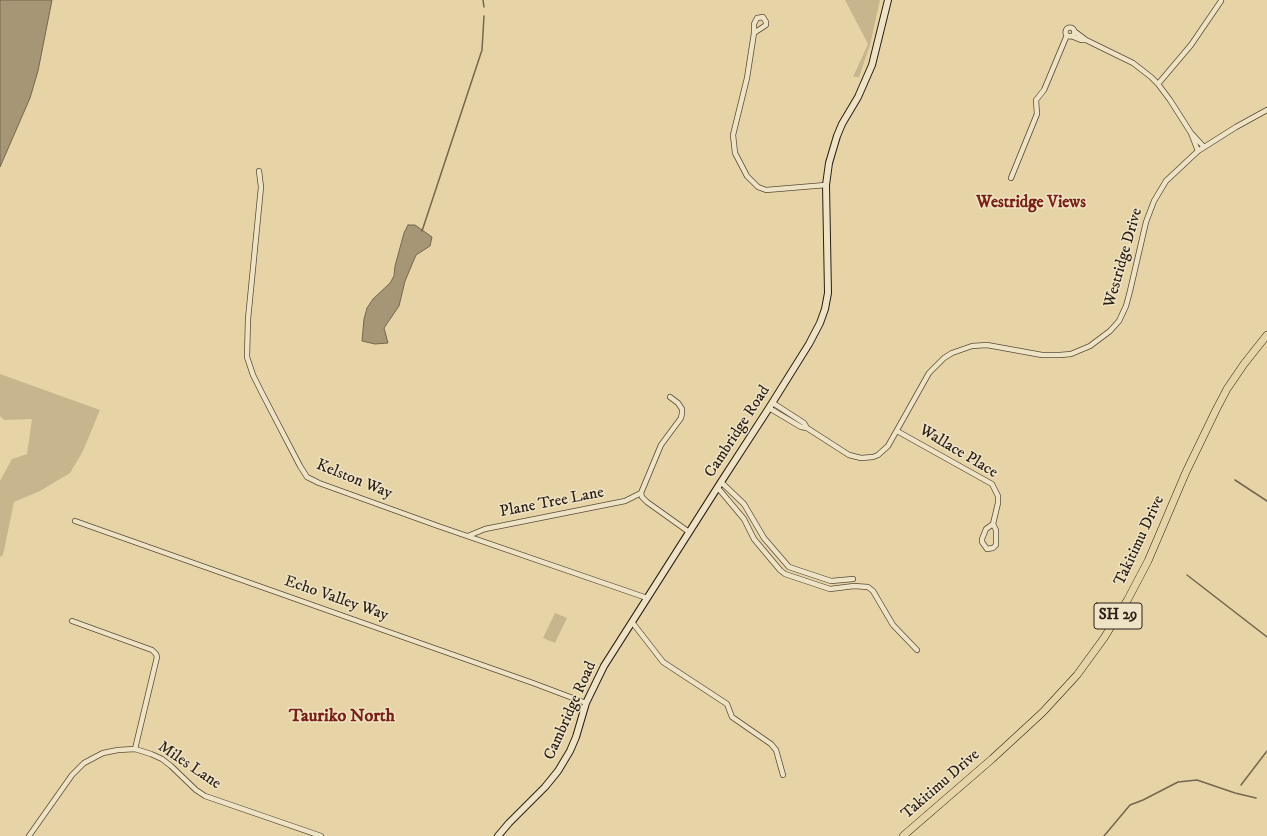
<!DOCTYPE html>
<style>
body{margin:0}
canvas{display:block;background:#e7d4a6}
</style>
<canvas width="1267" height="836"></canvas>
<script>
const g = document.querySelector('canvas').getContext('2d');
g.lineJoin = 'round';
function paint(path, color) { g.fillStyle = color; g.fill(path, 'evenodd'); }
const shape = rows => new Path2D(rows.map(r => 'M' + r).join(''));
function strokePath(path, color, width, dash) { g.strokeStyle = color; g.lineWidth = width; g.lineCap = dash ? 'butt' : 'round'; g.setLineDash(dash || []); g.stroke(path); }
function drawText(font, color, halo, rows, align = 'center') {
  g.font = font + ' "IM FELL DW Pica",serif'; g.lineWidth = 3; g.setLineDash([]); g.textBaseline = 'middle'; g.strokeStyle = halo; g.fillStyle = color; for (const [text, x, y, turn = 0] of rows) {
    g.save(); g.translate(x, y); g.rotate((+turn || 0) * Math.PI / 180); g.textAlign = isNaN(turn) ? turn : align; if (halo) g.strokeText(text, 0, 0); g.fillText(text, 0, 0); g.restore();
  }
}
const green = shape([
 [845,0,880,0,870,45,859,77,853,77,868,44],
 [0,374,100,410,83,451,70,473,40,491,14,502,3,555,0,557,0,481,12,459,27,454,32,419,4,420,0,416],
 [555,613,567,618,555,643,543,638]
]);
const water = shape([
 [0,0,52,0,38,71,30,98,0,167,0,0],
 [408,225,415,225,432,237,430,246,416,255,405,281,399,306,384,328,388,343,375,344,362,341,364,319,367,308,373,299,390,283,394,276,395,266,404,233,408,225]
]);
const stream = shape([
 [483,0,484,7],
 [422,231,482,50,484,16],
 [1235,480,1267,501],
 [1187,575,1267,637],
 [1241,785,1267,751],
 [1104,836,1130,805,1143,800,1178,782,1197,780,1235,793,1256,798]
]);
const minor = shape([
 '1065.5 32a4.5 4.5 0 1 1 9 0a4.5 4.5 0 1 1-9 0Z',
 [1074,31,1086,40,1133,63,1151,77,1158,84,1170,100,1191,133,1198,151],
 [754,33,766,25,766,22,763,17,757,18,754,24,754,33,747,78,733,135,735,153,747,176,758,187,766,190,826,185],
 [1071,36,1081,40,1086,40],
 [1158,84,1191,45,1221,1],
 [1192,134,1204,147],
 [259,171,261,187,248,319,247,357,253,375,262,393,300,466,307,477,319,483,438,526,647,598],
 [1011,178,1037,114,1036,100,1044,90,1067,35],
 [670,397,678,403,682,409,682,413,681,418,661,445,641,493,642,497,647,502,689,532],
 [773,403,804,423,807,428],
 [769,408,801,427,807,428,849,455,861,458,873,457,878,455,888,446,929,373,944,358,952,353,972,346,987,345,1042,355,1060,355,1071,354,1090,346,1110,331,1119,321,1126,306,1130,291,1146,222,1154,201,1166,181,1198,151,1236,127,1267,110],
 [897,431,992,484,998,496,998,503,993,524,986,529,982,539,982,542,987,549,993,548,996,545,996,530,993,524],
 [721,482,744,504,764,538,789,567,831,581,853,579],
 [718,488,744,519,754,539,780,570,785,574,830,589,854,586,868,587,873,591,893,625,917,650],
 [75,521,533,683,586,703],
 [468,536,485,529,625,501,641,493],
 [72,621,152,650,156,654,157,657,135,749],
 [632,622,663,662,727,704,732,717,771,744,776,750,783,775],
 [29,836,72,775,84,763,103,753,118,750,135,749,151,754,162,759,171,766,196,790,205,796,321,836]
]);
const secondary = shape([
 [498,836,509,823,545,787,558,771,570,751,576,737,586,703,604,666,721,482,769,408,809,344,820,323,825,309,828,293,826,185,829,163,837,136,842,124,858,97,872,65,888,0]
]);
const trunk = shape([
 [903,836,992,759,1043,712,1077,675,1104,638,1128,599,1148,561,1186,472,1216,410,1227,389,1244,364,1267,335]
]);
const shields = [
 [1118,616,48]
];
const shieldNames = [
 ["SH 29",1118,616]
];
const streetNames = [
 ["Westridge Drive",1124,258,-74],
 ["Cambridge Road",738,432,-57],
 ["Wallace Place",958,452,31],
 ["Kelston Way",354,480,22],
 ["Plane Tree Lane",552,503,-11],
 ["Takitimu Drive",1140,541,-65],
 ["Echo Valley Way",336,599,19],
 ["Cambridge Road",571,711,-66],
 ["Miles Lane",189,766,34],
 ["Takitimu Drive",941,785,-41]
];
const neighbourhoodNames = [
 ["Westridge Views",1031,203]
];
const quarterNames = [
 ["Tauriko North",342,717]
];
paint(green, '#c7b58e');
paint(water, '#a79675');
strokePath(water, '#75664f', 1);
strokePath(stream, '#75664f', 1.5);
strokePath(minor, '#594c3a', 6);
strokePath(secondary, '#2a1e16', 8);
strokePath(trunk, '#2a1e16', 8);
strokePath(minor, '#efe3c5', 4.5);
strokePath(secondary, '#efe3c5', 6);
strokePath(trunk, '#e7d4a6', 7);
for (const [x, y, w] of shields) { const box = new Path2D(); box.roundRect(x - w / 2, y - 13, w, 26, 3); g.fillStyle = '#efe3c5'; g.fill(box); strokePath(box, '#2a1e16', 1); }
drawText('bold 15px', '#2a1e16', null, shieldNames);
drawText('16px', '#2a1e16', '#efe3c5', streetNames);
drawText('bold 17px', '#7a1f14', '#efe3c5', neighbourhoodNames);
drawText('bold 18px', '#7a1f14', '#efe3c5', quarterNames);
</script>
